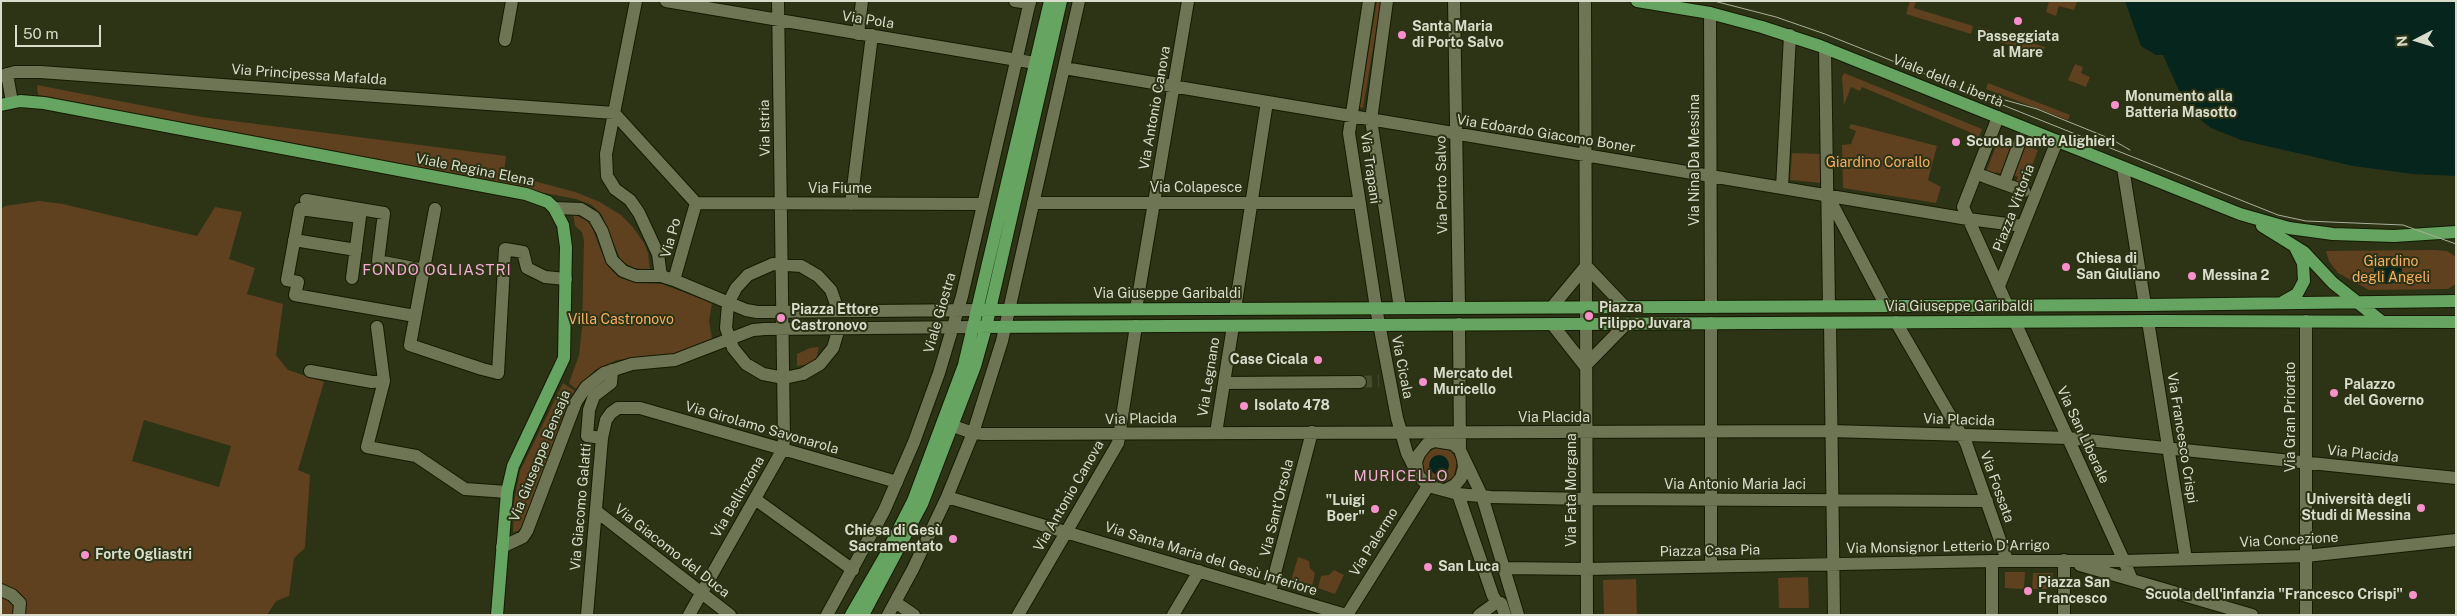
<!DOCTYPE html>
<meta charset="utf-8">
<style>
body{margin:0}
#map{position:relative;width:2457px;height:616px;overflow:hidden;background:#2d3315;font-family:"Public Sans",sans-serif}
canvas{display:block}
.frame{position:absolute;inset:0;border:2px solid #d8dccb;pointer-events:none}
.north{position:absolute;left:2392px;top:15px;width:50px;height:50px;-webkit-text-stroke:4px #2d3315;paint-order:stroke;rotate:265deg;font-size:14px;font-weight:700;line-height:20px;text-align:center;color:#d8dccb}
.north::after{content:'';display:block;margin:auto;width:18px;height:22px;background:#d8dccb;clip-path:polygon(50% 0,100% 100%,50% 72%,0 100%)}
.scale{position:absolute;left:15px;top:25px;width:86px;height:22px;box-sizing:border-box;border:2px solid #d8dccb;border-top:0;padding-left:6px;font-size:15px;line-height:18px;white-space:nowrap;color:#d8dccb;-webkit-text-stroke:4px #2d3315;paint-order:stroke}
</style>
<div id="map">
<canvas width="2457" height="616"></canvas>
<div class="frame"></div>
<div class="north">N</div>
<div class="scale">50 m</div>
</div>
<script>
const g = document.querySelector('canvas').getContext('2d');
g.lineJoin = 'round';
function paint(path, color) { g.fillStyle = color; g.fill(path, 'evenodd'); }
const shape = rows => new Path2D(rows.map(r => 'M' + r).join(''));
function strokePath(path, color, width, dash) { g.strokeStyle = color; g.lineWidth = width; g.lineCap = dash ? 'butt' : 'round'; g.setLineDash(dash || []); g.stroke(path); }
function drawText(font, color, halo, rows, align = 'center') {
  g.font = font + ' "Public Sans",sans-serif'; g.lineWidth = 4; g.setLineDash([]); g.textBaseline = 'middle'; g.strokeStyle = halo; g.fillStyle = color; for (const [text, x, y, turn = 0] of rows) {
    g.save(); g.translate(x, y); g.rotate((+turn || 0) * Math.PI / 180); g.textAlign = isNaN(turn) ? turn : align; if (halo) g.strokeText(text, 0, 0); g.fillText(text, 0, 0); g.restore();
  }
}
const green = shape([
 [1377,1,1381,1,1363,108,1359,107],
 [1910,1,1916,1,1914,8,1973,26,1971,34,1906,14],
 [2049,1,2074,1,2077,2,2074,10,2059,6,2056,16,2046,12],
 [1978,27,2045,47,2042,55,1976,35],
 [2075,64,2083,67,2081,73,2090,77,2086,87,2068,80],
 [1844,73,1982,129,1977,143,1974,134,1862,87,1860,91,1851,87,1844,105,1842,77],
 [1988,83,2070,115,2068,120,1986,89],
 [37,85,202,117,506,156,504,173,575,192,600,202,621,215,632,226,644,243,648,253,650,270,634,268,621,261,602,215,592,205,576,199,38,95],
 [1851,124,1937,146,1928,180,1941,187,1936,203,1843,188,1842,145,1851,144,1856,131,1849,128],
 [2000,136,2014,142,2002,174,1996,172,1993,177,1985,174],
 [2021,144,2038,150,2023,189,2015,185,2018,177,2013,175],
 [1792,153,1820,154,1821,183,1790,180],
 [39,201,63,204,197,236,215,207,242,212,229,259,255,268,247,294,283,304,276,355,288,370,324,382,298,470,310,475,305,548,294,558,289,596,276,601,267,615,1,615,1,209,5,206],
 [144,420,231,446,219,487,132,461],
 [573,214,588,221,593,230,606,264,618,277,636,283,662,284,712,303,709,321,712,339,684,351,667,355,617,360,595,370,576,389,569,383,579,355,582,328,584,241,582,232,575,226],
 [2435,250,2447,251,2456,257,2456,284,2448,289,2369,290,2338,273,2329,261,2326,251],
 [819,347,816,359,810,364,797,366,797,354,810,348],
 [563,383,575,391,565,412,522,530,513,532,514,502,520,471],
 [1436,447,1451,451,1457,460,1454,476,1446,482,1430,481,1423,473,1423,457],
 [1298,557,1309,561,1310,568,1315,573,1312,587,1291,581],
 [1334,570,1344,575,1335,594,1318,588,1321,576,1329,575],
 [2005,572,2025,572,2024,589,2005,588],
 [2033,573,2053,573,2052,589,2032,589],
 [1808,577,1809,608,1779,608,1778,578],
 [1636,579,1637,614,1604,614,1603,580]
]);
const water = shape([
 [2125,1,2456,1,2456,176,2413,174,2353,166,2241,140,2211,128,2196,116,2181,95,2163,55,2156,55,2141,46],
 '2374 270a14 14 0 1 1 28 0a14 14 0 1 1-28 0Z',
 '1429 465a10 10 0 1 1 20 0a10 10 0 1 1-20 0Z'
]);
const minorTunnel = shape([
 [1360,382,1379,381]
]);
const minor = shape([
 [636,1,614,113,696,203],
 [666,1,1035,63],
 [1015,1,1030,3],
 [1369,1,1349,133,1376,308,1397,418,1407,453,1418,475],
 [1387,1,1371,120,1400,308],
 [1454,1,1459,307],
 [1585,1,1587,615],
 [1710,13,1711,306],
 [858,34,862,1],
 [505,40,512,1],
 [1825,48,1829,306],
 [1064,68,1968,219,2023,226],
 [7,74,12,102],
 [1,76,15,72,40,72,614,113,606,154,607,176,615,189,630,200,639,213,658,254,661,276],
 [1998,117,1963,207,2007,305],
 [2123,168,2145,305],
 [1983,176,2024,191],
 [2004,184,2020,141],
 [1782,188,1790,35],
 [1829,198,1886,306],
 [306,200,384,213,378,261,424,270],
 [696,203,983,204],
 [1033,203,1360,203],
 [851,204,872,35],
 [554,208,581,209,594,217,602,231,612,260,623,271,636,276,661,276,674,280,746,310,757,312,978,310],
 [435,209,410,345,482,369,498,373,505,249,523,252,527,268,545,277,566,279],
 [294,240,356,250],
 [1586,266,1625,307],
 [352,278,360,217,300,209,287,280,298,282,295,295,415,316],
 [674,280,696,203],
 [1999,286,2057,141],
 [1552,307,1586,266],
 [1136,309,1188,1],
 [1235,309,1267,102],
 [838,310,831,290,818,276,801,266,773,264,748,275,736,288,728,304,726,328,733,348,746,364,763,374,784,378,803,374,820,364,833,348,839,328],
 [2148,321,2186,559],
 [2306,321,2306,615],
 [1896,322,1966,443,2007,560],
 [2015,322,2124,561,2306,556,2456,540],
 [1711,323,1711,566],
 [1830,323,1834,615],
 [1459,324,1460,450,1482,496,1518,615],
 [1552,324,1585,366],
 [377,327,384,381,367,447,416,456,465,489,507,492],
 [1585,366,1625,325],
 [310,371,372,382,384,381],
 [1224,383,1360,382],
 [953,426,973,433,984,434,1831,431,2068,438,2456,478],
 [1216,433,1233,326],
 [602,438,587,436,589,410,594,396,611,383,612,370],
 [1445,490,1455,485,1461,478,1464,467,1463,459,1460,450,1453,444,1435,441,1427,444,1419,454,1416,462,1418,475,1428,486,1458,494,1493,596,1497,602,1501,603,1505,615],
 [1458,494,1491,497,1587,499,1987,501],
 [947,497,1346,615],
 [755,499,853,570],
 [596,511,730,615],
 [502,547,523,537,527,531,576,402,586,387,604,373,632,364,675,360,753,330,765,329,974,327],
 [2064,560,2064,615],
 [1992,561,1992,615],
 [2080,565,2132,580],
 [1504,568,1587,569,1992,561,2124,561,2132,580,2252,615],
 [1,590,12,595,20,603,19,615],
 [1270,592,1312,432],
 [895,602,914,615],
 [587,615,602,438,606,420,611,413,618,408,640,408,897,482],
 [689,615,783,449,784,439,778,1],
 [827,615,884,511,914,442,939,373,962,296,1030,1],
 [888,615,913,569,947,497,973,433,1002,341,1079,1],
 [1018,615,1118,443,1136,326],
 [1173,615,1199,571],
 [1347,615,1428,486],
 [1479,615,1497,602]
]);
const major = shape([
 [1637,1,1710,13,1762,27,1820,46,2240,214,2289,228,2333,234,2394,236,2456,232],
 [1,105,20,101,44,103,526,194,548,202,554,208,563,225,566,247,564,358,513,466,507,492,497,615],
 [2262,226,2304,252,2333,283,2381,321],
 [2283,302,2297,294,2304,281,2303,263,2296,249],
 [978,310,2145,305,2456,301],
 [974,327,2160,321,2456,322],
 [851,615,885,556,913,501,964,365,1050,1],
 [863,615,922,504,975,366,986,327,1061,1]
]);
const tram = shape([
 [1714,1,1776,17,1825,34,2278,215,2306,221,2403,225,2456,244],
 [2005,100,2037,109,2111,139,2130,150]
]);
const markers = [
 [2018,21,5,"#f790cd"],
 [1402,35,5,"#f790cd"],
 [2115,105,5,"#f790cd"],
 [1956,142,5,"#f790cd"],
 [2066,267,5,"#f790cd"],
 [2192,276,5,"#f790cd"],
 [1589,316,5,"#f790cd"],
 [781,318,5,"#f790cd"],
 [1318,360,5,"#f790cd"],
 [1423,382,5,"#f790cd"],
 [2334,393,5,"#f790cd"],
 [1244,406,5,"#f790cd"],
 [2421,508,5,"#f790cd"],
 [1375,509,5,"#f790cd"],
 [953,539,5,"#f790cd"],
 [85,555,5,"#f790cd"],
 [1428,567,5,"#f790cd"],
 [2028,591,5,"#f790cd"],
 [2413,595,5,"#f790cd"]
];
const streetNames = [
 ["Via Pola",868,20,9],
 ["Via Principessa Mafalda",309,75,4],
 ["Viale della Libertà",1948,81,22],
 ["Via Antonio Canova",1155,108,-80],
 ["Via Istria",765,128,-91],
 ["Via Edoardo Giacomo Boner",1546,134,9],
 ["Via Nina Da Messina",1695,160,-90],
 ["Via Trapani",1370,168,82],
 ["Viale Regina Elena",475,170,11],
 ["Via Porto Salvo",1442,185,-91],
 ["Via Colapesce",1196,188],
 ["Via Fiume",840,189],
 ["Piazza Vittoria",2014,208,-69],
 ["Via Po",671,238,-74],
 ["Via Giuseppe Garibaldi",1167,294],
 ["Via Giuseppe Garibaldi",1959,307],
 ["Viale Giostra",940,313,-74],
 ["Via Cicala",1402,367,79],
 ["Via Legnano",1209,377,-81],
 ["Via Gran Priorato",2291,417,-90],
 ["Via Placida",1554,418],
 ["Via Placida",1141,419,-1],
 ["Via Placida",1959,420,2],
 ["Via Girolamo Savonarola",762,428,16],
 ["Via San Liberale",2083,435,65],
 ["Via Francesco Crispi",2182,438,81],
 ["Via Placida",2363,454,6],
 ["Via Giuseppe Bensaja",540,456,-68],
 ["Via Antonio Maria Jaci",1735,485],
 ["Via Fossata",1997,487,70],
 ["Via Fata Morgana",1572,490,-90],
 ["Via Antonio Canova",1069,496,-60],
 ["Via Bellinzona",738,497,-60],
 ["Via Giacomo Galatti",581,507,-85],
 ["Via Sant'Orsola",1277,508,-76],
 ["Via Concezione",2289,540,-3],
 ["Via Palermo",1374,542,-58],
 ["Via Monsignor Letterio D'Arrigo",1948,547,-1],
 ["Via Giacomo del Duca",672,551,38],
 ["Piazza Casa Pia",1710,551,-1],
 ["Via Santa Maria del Gesù Inferiore",1211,559,17]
];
const poiNames = [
 ["Santa Maria",1412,27],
 ["di Porto Salvo",1412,43],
 ["Passeggiata",2018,37,"center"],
 ["al Mare",2018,53,"center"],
 ["Monumento alla",2125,97],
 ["Batteria Masotto",2125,113],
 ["Scuola Dante Alighieri",1966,142],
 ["Chiesa di",2076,259],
 ["San Giuliano",2076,275],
 ["Messina 2",2202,276],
 ["Piazza",1599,308],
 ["Filippo Juvara",1599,324],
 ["Piazza Ettore",791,310],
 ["Castronovo",791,326],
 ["Case Cicala",1308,360,"right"],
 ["Mercato del",1433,374],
 ["Muricello",1433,390],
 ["Palazzo",2344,385],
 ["del Governo",2344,401],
 ["Isolato 478",1254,406],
 ["Università degli",2411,500,"right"],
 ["Studi di Messina",2411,516,"right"],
 ["\"Luigi",1365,501,"right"],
 ["Boer\"",1365,517,"right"],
 ["Chiesa di Gesù",943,531,"right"],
 ["Sacramentato",943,547,"right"],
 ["Forte Ogliastri",95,555],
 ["San Luca",1438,567],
 ["Piazza San",2038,583],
 ["Francesco",2038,599],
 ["Scuola dell'infanzia \"Francesco Crispi\"",2403,595,"right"]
];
const parkNames = [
 ["Giardino Corallo",1878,163],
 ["Giardino",2391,262],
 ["degli Angeli",2391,278],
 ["Villa Castronovo",621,320]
];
const neighbourhoodNames = [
 ["FONDO OGLIASTRI",437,270],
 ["MURICELLO",1401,476]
];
paint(green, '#5f401f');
paint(water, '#06261d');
strokePath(minorTunnel, '#474c30', 12, [12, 6]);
strokePath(minor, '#151a00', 14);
strokePath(major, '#151a00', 14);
strokePath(minor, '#6e7555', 12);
strokePath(major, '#65a461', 12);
strokePath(tram, '#abb09b', 1);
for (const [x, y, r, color] of markers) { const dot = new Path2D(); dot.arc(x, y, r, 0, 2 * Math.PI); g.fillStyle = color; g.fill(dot); strokePath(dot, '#2d3315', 2); }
drawText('14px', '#d8dccb', '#2d3315', streetNames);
drawText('bold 14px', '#d8dccb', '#2d3315', poiNames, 'left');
drawText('14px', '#faae60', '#2d3315', parkNames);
g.letterSpacing = '1px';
drawText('15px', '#f5acd5', '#2d3315', neighbourhoodNames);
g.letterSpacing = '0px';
</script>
